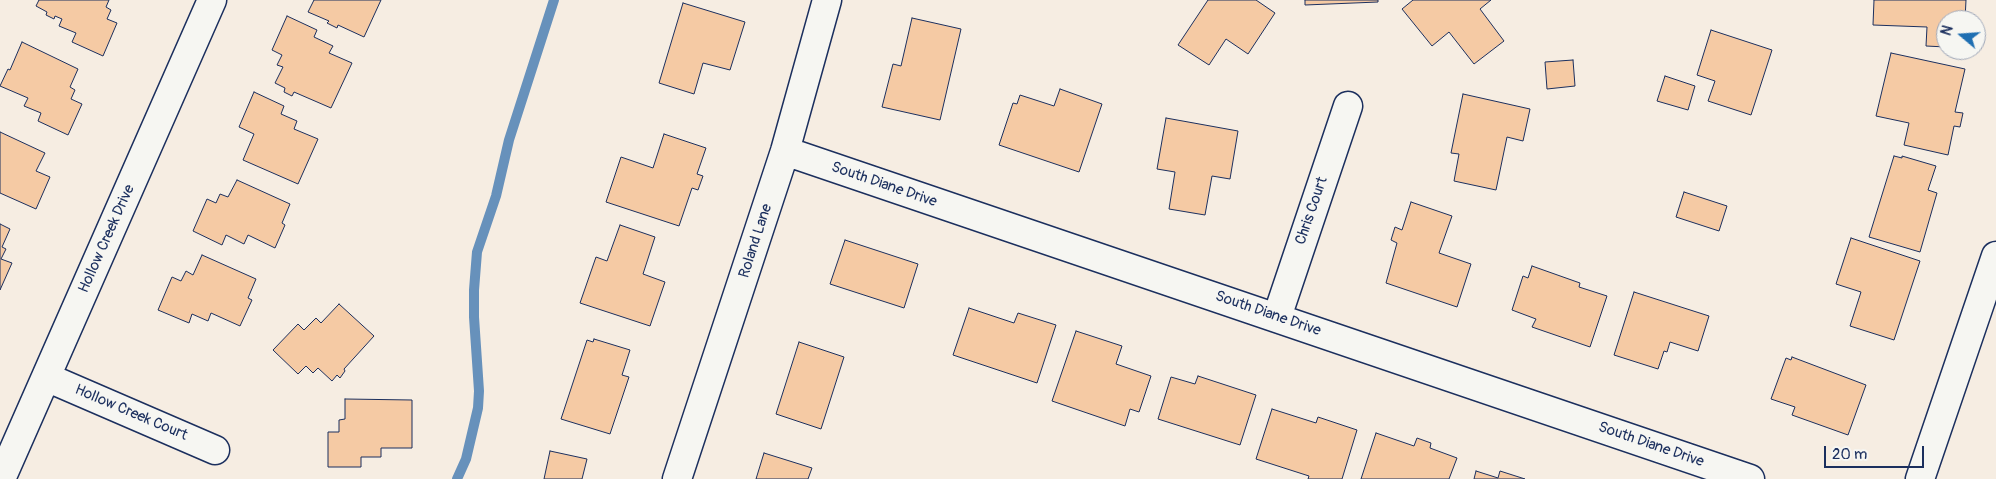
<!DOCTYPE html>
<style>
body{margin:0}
#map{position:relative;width:1996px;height:479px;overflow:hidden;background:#f6ede2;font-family:Pangolin,sans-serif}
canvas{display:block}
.north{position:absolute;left:1936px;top:10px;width:50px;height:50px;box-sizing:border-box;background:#f6f6f2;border:1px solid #9ea6b7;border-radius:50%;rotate:288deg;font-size:14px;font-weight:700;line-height:20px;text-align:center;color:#1b2f5e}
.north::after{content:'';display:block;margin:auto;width:18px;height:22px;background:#1f6fb2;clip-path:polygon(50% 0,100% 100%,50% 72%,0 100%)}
.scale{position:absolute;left:1824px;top:446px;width:100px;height:22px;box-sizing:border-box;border:2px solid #1b2f5e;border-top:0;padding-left:6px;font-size:15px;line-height:18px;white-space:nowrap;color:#1b2f5e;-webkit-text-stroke:4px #f6f6f2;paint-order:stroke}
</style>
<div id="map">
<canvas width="1996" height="479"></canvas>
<div class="north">N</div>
<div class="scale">20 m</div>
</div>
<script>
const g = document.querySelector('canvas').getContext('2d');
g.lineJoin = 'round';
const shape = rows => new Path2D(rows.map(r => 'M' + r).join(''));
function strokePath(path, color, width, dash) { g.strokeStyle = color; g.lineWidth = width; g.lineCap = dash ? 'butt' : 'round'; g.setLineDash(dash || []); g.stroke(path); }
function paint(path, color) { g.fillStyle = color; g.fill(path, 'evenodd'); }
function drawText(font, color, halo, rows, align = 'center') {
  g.font = font + ' Pangolin,sans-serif'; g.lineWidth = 4; g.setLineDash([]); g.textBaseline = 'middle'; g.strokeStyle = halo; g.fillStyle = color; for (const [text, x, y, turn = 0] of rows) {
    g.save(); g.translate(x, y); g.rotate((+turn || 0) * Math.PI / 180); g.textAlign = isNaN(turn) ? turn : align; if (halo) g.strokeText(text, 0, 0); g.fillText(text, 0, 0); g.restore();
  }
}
const stream = shape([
 [457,479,466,459,478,408,479,391,474,317,474,290,477,252,496,196,509,140,554,0]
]);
const building = shape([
 [39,0,109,0,106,7,111,10,107,19,117,23,103,56,72,42,76,33,59,26,62,19,55,16,54,19,46,15,47,12,36,6,39,0],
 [314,0,381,0,364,37,338,25,337,28,327,23,329,21,308,12,314,0],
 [1208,0,1256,0,1275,13,1248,54,1226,39,1209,65,1178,45,1208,0],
 [1305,0,1378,0,1378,2,1305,5,1305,0],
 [1413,0,1491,0,1480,9,1504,41,1474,64,1449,32,1432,46,1402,9,1413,0],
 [1874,0,1966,0,1965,20,1946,20,1946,47,1926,46,1927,27,1873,25,1874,0],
 [683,3,745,22,730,70,703,63,694,94,659,83,683,3],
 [287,16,317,30,314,37,333,46,329,53,352,63,331,108,294,92,292,96,284,92,285,88,275,83,283,67,277,65,282,55,272,50,287,16],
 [912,18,961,29,940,120,882,107,893,64,901,66,912,18],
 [1711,30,1772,50,1751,115,1708,101,1715,81,1697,75,1711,30],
 [22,42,78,69,70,87,75,90,71,99,82,104,68,135,38,121,41,113,24,106,28,98,0,86,8,69,10,70,22,42],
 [1891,53,1965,69,1955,112,1963,113,1960,127,1954,126,1948,155,1904,145,1909,123,1876,116,1891,53],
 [1573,60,1575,86,1547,89,1545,62,1573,60],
 [1665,76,1695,86,1688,110,1657,101,1665,76],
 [1060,89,1102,104,1079,172,999,145,1013,103,1017,104,1020,95,1054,106,1060,89],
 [254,92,284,106,281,114,297,121,294,129,318,139,298,184,243,160,254,134,239,127,254,92],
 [1463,94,1530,109,1523,141,1507,137,1496,190,1454,181,1459,154,1451,153,1463,94],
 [1166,118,1238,131,1230,179,1212,176,1205,215,1169,209,1175,172,1157,169,1166,118],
 [0,132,45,153,36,171,50,177,36,209,0,193,0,132],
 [664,134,706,148,697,174,703,176,698,190,692,188,679,226,606,202,621,157,653,168,664,134],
 [1894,156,1902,158,1902,156,1936,166,1928,190,1937,193,1920,252,1869,237,1894,156],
 [237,180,290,204,282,223,285,225,275,248,248,235,244,244,226,235,222,245,193,231,207,199,216,203,220,194,228,197,237,180],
 [1684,192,1727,206,1719,231,1676,217,1684,192],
 [1411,202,1452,216,1439,253,1471,264,1457,307,1386,283,1397,243,1391,240,1395,227,1402,230,1411,202],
 [0,224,10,229,2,247,6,249,1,259,12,263,0,290,0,224],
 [620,225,655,237,643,274,665,282,650,326,580,303,596,257,607,261,620,225],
 [1851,238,1920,261,1894,340,1850,326,1861,292,1836,284,1851,238],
 [845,240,918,264,904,308,830,284,845,240],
 [202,255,256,279,248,298,252,300,240,326,211,313,208,321,192,314,189,323,158,310,172,277,181,281,186,271,193,275,202,255],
 [1532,266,1580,283,1579,287,1607,296,1590,347,1532,327,1536,319,1512,310,1523,276,1528,278,1532,266],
 [1634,292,1709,316,1698,351,1670,342,1667,352,1664,351,1658,369,1614,355,1634,292],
 [339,304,374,336,344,369,345,371,340,378,337,375,332,381,318,368,313,373,306,366,298,374,273,350,298,324,304,330,316,318,321,323,339,304],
 [969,308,1014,323,1018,313,1056,325,1037,383,953,355,969,308],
 [1076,331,1122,346,1116,364,1151,376,1139,412,1130,409,1125,426,1052,401,1076,331],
 [594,339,630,350,622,375,629,377,610,434,561,419,587,340,593,342,594,339],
 [799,342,844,357,821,429,776,414,799,342],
 [1792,357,1866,385,1848,435,1792,415,1795,407,1771,399,1786,358,1791,360,1792,357],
 [1198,376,1256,395,1240,445,1158,419,1171,377,1195,384,1198,376],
 [345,399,412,400,412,448,381,448,381,457,361,457,361,467,328,467,328,432,339,432,339,420,345,419,345,399],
 [1272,409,1316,423,1318,417,1357,430,1342,479,1308,479,1309,476,1256,459,1272,409],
 [1376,433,1414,446,1417,438,1431,443,1430,448,1457,458,1449,479,1361,479,1376,433],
 [550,451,587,459,582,479,544,479,550,451],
 [764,453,812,468,808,479,756,479,764,453],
 [1476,471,1498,478,1500,471,1525,479,1474,479,1476,471]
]);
const minor = shape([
 [785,151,1750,479],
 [1277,317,1348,106],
 [46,377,215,450],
 [1,479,212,0],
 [677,479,785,151,827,0],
 [1920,479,1996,256]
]);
const streetNames = [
 ["South Diane Drive",884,185,19],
 ["Chris Court",1312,211,-71],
 ["Hollow Creek Drive",107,239,-66],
 ["Roland Lane",756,241,-72],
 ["South Diane Drive",1268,314,19],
 ["Hollow Creek Court",131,413,23],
 ["South Diane Drive",1651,445,19]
];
strokePath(stream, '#6791bb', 10);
paint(building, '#f5caa4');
strokePath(building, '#1b2f5e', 1);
strokePath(minor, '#1b2f5e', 31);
strokePath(minor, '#f6f6f2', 28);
drawText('15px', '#1b2f5e', '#f6f6f2', streetNames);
</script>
